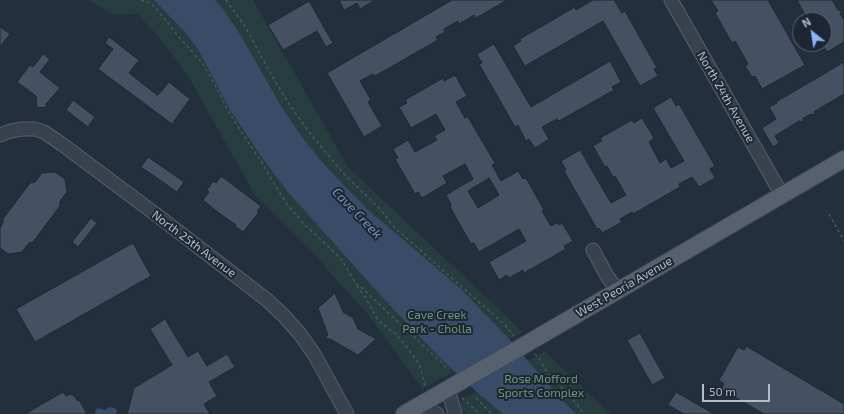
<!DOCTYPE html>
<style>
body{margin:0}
#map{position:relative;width:844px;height:414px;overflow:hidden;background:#242f3e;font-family:"Exo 2",sans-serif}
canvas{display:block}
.north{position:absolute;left:792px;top:12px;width:40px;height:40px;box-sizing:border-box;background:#1d2633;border:1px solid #59626f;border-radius:50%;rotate:330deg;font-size:11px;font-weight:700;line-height:16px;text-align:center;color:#b4bcc9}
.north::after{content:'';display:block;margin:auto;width:14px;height:18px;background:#8ab4f8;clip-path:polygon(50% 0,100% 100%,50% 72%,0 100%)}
.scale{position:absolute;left:702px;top:384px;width:68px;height:18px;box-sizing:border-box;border:2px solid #b4bcc9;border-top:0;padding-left:5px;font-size:12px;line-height:14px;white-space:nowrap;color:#b4bcc9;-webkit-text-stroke:3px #1d2633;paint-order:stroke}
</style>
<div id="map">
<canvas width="844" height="414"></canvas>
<div class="north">N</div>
<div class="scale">50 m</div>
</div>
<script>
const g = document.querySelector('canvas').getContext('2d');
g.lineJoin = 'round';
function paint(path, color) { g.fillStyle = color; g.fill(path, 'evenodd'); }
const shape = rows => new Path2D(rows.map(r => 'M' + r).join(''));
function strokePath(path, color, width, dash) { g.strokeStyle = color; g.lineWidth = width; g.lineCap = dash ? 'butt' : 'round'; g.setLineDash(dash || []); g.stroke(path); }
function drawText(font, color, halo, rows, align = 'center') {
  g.font = font + ' "Exo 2",sans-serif'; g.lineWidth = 4; g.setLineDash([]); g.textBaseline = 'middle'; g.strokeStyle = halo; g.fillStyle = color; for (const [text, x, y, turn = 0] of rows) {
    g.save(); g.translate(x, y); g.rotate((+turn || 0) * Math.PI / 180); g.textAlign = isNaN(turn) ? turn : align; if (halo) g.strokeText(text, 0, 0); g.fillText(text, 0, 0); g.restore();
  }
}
const green = shape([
 [87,0,253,0,348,167,523,332,423,389,366,312,333,276,314,253,276,215,256,197,189,78,178,62,158,36,137,14,115,15],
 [545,351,610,414,466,414,455,404]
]);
const water = shape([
 [154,0,215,0,223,9,241,36,281,106,299,133,320,160,338,179,367,209,461,289,509,339,560,398,576,414,503,414,478,393,442,360,385,300,288,192,263,159,230,110,199,51,185,32],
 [109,407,117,409,116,414,95,414,97,408,105,410]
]);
const building = shape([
 [339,0,375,0,360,9,357,3,344,10,339,0],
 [452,0,507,0,476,18,474,15,459,24,458,21,444,29,445,32,436,37,438,40,375,76,373,74,360,81,371,100,368,102,382,126,364,137,327,73,452,0],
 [593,0,614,0,622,13,625,11,657,68,654,69,658,76,640,86,603,21,525,66,513,46,521,41,520,39,575,7,576,10,593,0],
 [711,0,768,0,805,65,762,89,755,76,752,77,745,66,748,64,735,41,732,43,715,13,718,11,711,0],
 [797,0,832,0,838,10,842,11,840,14,844,20,844,42,827,52,824,47,824,20,808,20,797,0],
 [309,1,333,43,326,47,317,31,283,50,268,25,309,1],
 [0,27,10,34,0,47,0,27],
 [109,37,139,60,129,73,157,95,158,95,169,82,190,99,172,124,98,69,113,49,105,43,109,37],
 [494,44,531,107,610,61,621,82,612,87,614,90,559,121,557,119,542,127,549,139,535,148,529,139,526,141,518,125,515,127,479,64,482,63,477,54,494,44],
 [43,54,50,59,40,72,60,88,46,104,47,107,37,108,36,96,17,82,30,65,33,67,43,54],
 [844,62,844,94,815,111,814,115,811,114,803,118,803,122,799,121,775,136,779,143,773,147,762,128,776,119,769,107,777,103,776,102,844,62],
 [455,75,467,96,456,102,465,118,468,117,495,163,492,165,501,181,518,171,523,179,526,178,544,210,542,211,551,226,557,223,559,225,562,223,573,241,564,246,566,249,524,273,523,270,509,278,507,275,499,280,489,262,526,241,519,229,479,252,474,243,471,244,450,207,451,206,450,205,451,204,446,195,473,179,465,164,443,176,447,183,422,198,418,192,415,194,395,159,398,158,393,149,408,140,415,152,437,140,434,136,445,130,436,114,411,128,399,107,407,103,405,100,443,78,444,81,455,75],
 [489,178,499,195,478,208,468,191,489,178],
 [671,97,676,106,679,104,715,166,710,169,715,178,699,187,692,177,679,184,680,187,633,214,632,212,620,219,622,222,602,233,599,228,597,229,564,171,566,170,561,161,580,150,611,203,626,195,615,176,613,177,607,166,605,167,593,146,602,141,600,138,632,120,634,123,642,118,654,138,649,142,660,163,666,159,671,168,684,161,653,108,671,97],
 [73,100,95,117,88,127,66,110,73,100],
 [148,157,184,182,177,192,141,167,148,157],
 [55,172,65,179,67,192,60,201,60,206,33,242,29,243,22,252,8,254,0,248,0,228,3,223,3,219,30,183,35,182,42,173,55,172],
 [221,176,261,206,257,211,259,212,243,232,235,226,236,225,215,210,203,200,209,192,207,190,213,181,216,183,221,176],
 [91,218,97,223,78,247,72,242,91,218],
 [133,243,151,276,35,342,16,309,133,243],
 [335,293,343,312,353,318,358,329,376,339,358,355,332,340,325,338,328,335,318,308,335,293],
 [165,319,188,357,198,351,207,366,227,354,235,367,209,382,217,396,204,404,210,414,127,414,134,388,172,365,150,329,165,319],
 [640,333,665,378,652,385,627,340,640,333],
 [746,346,844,404,844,414,764,414,721,389,724,384,719,380,738,347,744,350,746,346],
 [63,392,66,396,71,394,73,395,78,401,79,400,87,414,25,414,63,392],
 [676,392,714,414,684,414,668,405,676,392]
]);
const path = shape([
 [141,0,150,3,156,8,177,35,203,64,221,96,226,107,242,133,262,163,273,182,287,204,304,224,330,248,341,259,356,284,361,287,448,369],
 [226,0,246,28,271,74,289,104,312,136,343,173,380,209,394,227,504,324,514,336],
 [829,214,844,241],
 [357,286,365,297,377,318,382,324,396,334,403,342,419,364,422,373,425,386],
 [535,354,539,358,548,374,576,403,584,414],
 [462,398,480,414],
 [476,398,492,414]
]);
const minor = shape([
 [671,0,782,195],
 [0,135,11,131,22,129,35,129,44,132,63,145,162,219,267,300,285,317,300,334,314,354,347,414],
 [593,250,607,276,618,291],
 [448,389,455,414],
 [421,404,437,414]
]);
const major = shape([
 [521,347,844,159],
 [404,414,458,383]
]);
const majorBridge = shape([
 [458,383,521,347]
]);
const streetNames = [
 ["North 24th Avenue",726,97,60],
 ["North 25th Avenue",194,244,37],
 ["West Peoria Avenue",624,287,-30]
];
const parkNames = [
 ["Cave Creek",437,315],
 ["Park - Cholla",437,329],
 ["Rose Mofford",541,379],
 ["Sports Complex",541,393]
];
const waterNames = [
 ["Cave Creek",357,213,46]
];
paint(green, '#263c3f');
paint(water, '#394c67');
paint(building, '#455162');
strokePath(building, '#1f2835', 1);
strokePath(minor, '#565f6c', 15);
strokePath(major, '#414a57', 18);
strokePath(path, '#44595c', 1.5, [3, 3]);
strokePath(minor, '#38414e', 13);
strokePath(major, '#56606e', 16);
strokePath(majorBridge, '#414a57', 18, []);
strokePath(majorBridge, '#56606e', 16);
drawText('12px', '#b4bcc9', '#1d2633', streetNames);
drawText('12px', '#6b9a76', '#1d2633', parkNames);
drawText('italic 13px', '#7c92b1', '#1d2633', waterNames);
</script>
